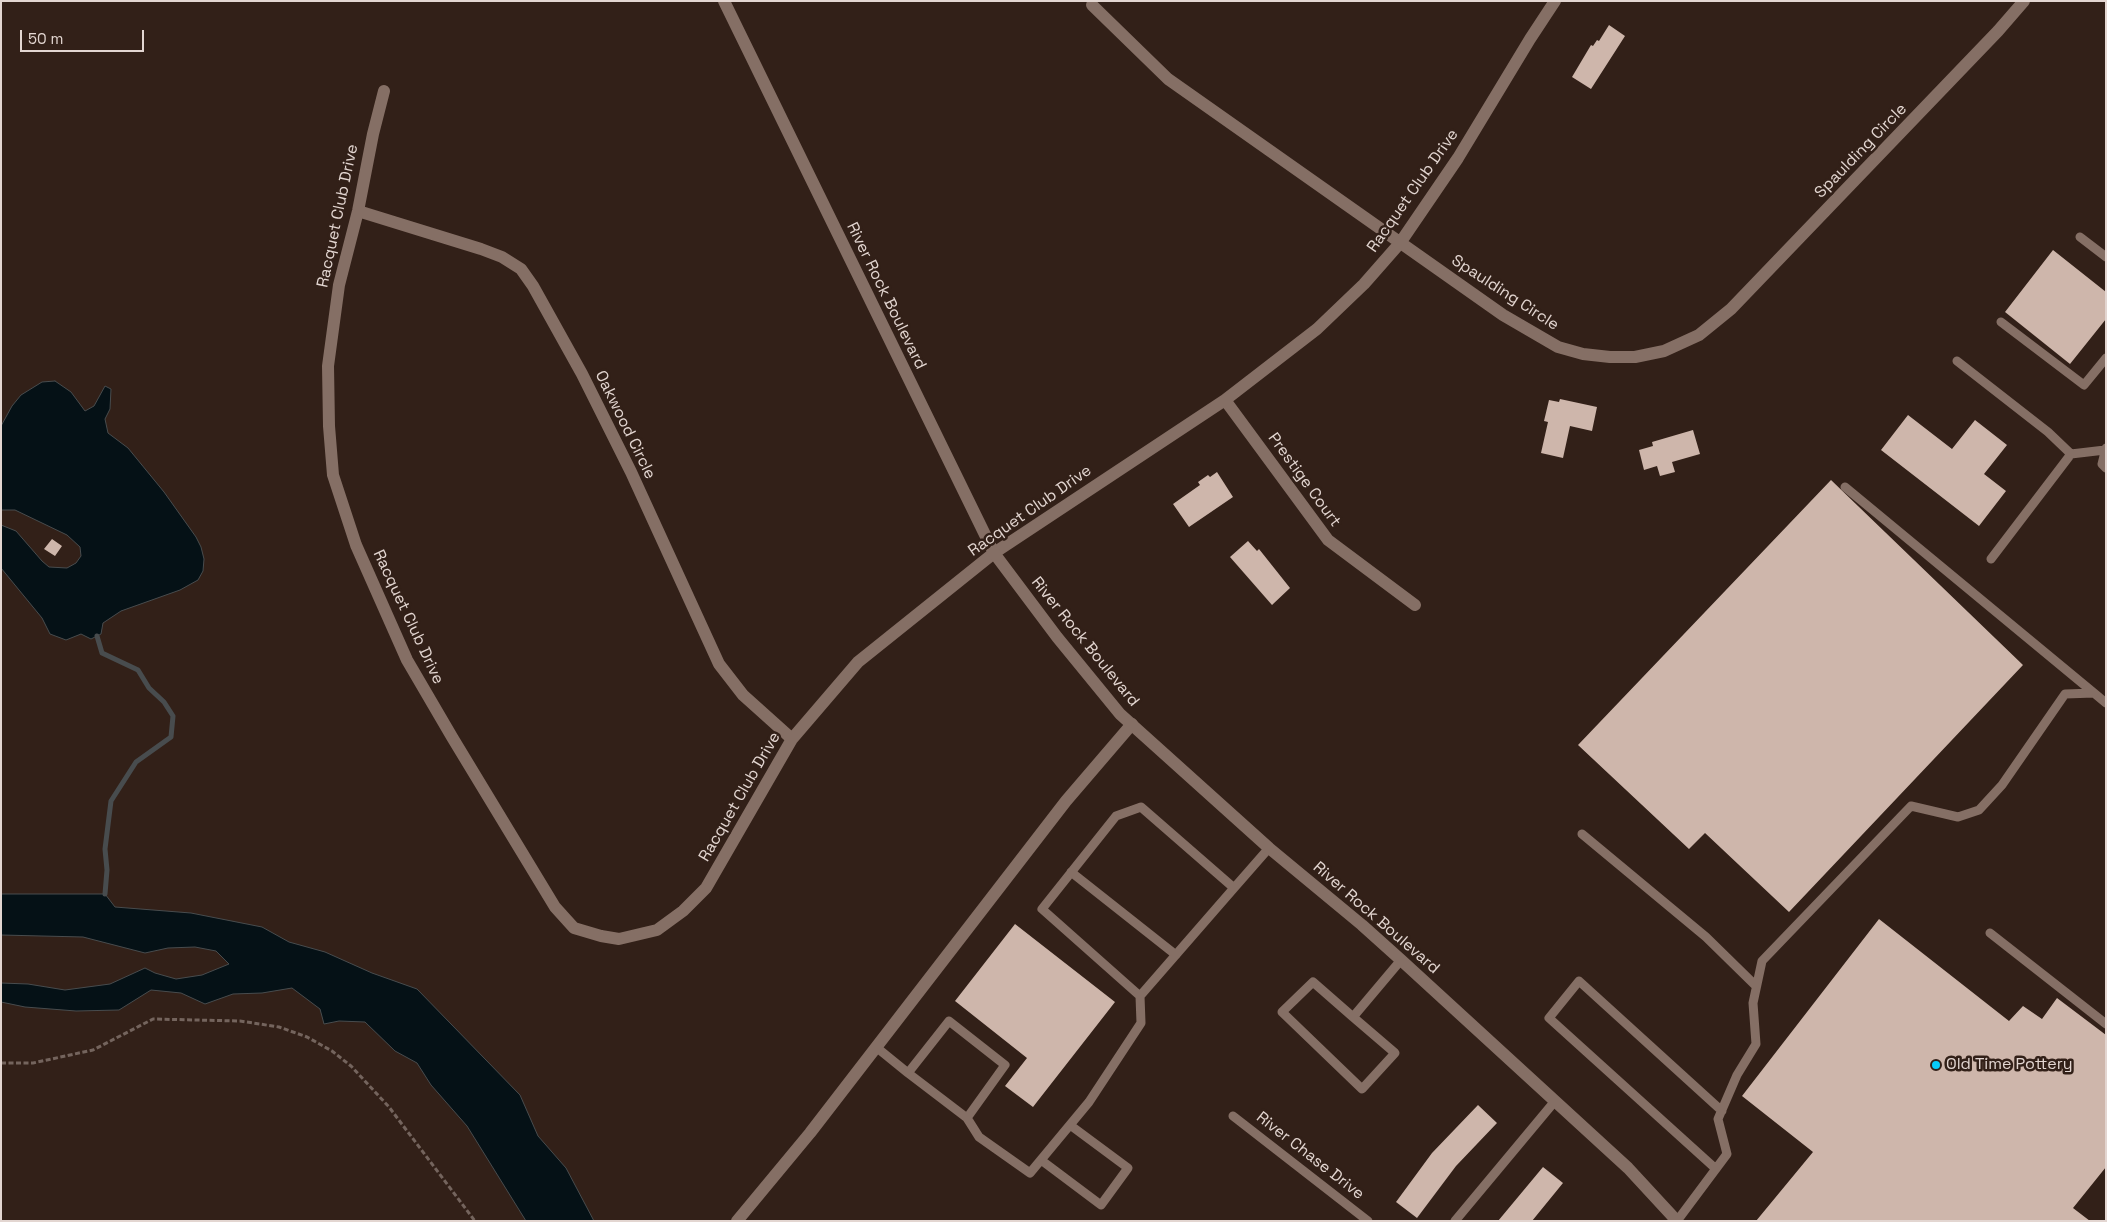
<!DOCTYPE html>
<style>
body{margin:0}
#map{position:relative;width:2107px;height:1222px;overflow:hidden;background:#322018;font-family:"Space Grotesk",sans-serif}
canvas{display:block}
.frame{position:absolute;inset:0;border:2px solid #e3d6d1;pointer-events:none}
.scale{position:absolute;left:20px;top:30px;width:124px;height:22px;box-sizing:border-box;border:2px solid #e3d6d1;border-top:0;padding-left:6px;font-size:15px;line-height:18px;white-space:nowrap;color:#e3d6d1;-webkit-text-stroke:4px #322018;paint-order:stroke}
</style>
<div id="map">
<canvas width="2107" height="1222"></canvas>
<div class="frame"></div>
<div class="scale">50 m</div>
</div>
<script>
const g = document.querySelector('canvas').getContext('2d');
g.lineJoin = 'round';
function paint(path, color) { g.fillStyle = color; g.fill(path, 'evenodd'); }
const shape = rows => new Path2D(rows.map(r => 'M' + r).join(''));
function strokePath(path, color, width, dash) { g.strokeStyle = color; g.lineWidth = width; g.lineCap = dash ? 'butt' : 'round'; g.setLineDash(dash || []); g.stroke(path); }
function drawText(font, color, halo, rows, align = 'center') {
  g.font = font + ' "Space Grotesk",sans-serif'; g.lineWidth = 5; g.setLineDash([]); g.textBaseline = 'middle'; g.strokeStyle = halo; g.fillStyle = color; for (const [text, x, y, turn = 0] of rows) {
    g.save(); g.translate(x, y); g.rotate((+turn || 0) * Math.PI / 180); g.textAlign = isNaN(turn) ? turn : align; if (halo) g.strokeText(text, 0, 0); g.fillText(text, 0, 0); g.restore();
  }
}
const water = shape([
 [55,381,71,392,85,411,94,406,105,386,111,389,110,409,105,419,108,433,128,448,164,492,196,537,201,547,204,559,203,571,198,580,180,590,121,611,103,623,101,634,91,639,81,634,66,640,50,634,42,618,1,568,1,525,16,531,42,561,49,567,67,568,76,563,81,556,80,547,67,535,15,510,1,510,1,426,12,406,21,395,42,382,55,381],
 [1,894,105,894,115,907,191,913,262,927,289,942,325,952,372,973,417,989,520,1095,538,1136,566,1168,594,1221,526,1221,467,1126,431,1085,417,1063,395,1051,365,1022,339,1021,324,1024,320,1009,292,988,262,993,233,994,205,1004,181,993,151,990,119,1010,76,1011,25,1007,1,1002,1,983,28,984,65,990,110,984,145,968,155,973,176,979,202,975,229,964,216,951,195,947,168,948,145,953,83,937,1,935,1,894]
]);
const stream = shape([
 [97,636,102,653,138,670,149,688,164,702,173,716,171,737,136,762,111,801,105,849,107,870,105,894]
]);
const building = shape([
 [1609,25,1625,36,1591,89,1572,77,1591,45,1593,46,1597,40,1599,41],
 [2053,250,2106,292,2106,319,2070,364,2005,312],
 [1560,399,1597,407,1592,431,1570,426,1563,458,1541,453,1548,422,1544,421,1549,400,1559,402],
 [1908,415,1952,449,1975,420,2007,445,1984,474,2006,491,1979,526,1881,450],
 [1693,430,1700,454,1672,462,1675,472,1660,476,1657,466,1644,470,1639,450,1653,446,1652,442],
 [1217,472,1233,497,1189,527,1173,504,1200,485,1198,482,1208,475,1210,477],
 [1831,480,2023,665,1789,912,1705,833,1689,849,1578,745],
 [52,539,62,546,55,556,44,549],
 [1248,541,1257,551,1259,549,1290,588,1272,605,1230,557],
 [1879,919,2009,1021,2023,1006,2042,1019,2057,998,2106,1035,2106,1167,2073,1208,2090,1221,1756,1221,1813,1152,1742,1096],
 [1015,924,1115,1002,1033,1107,1005,1086,1027,1058,955,1001],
 [1478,1105,1497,1123,1456,1166,1417,1218,1396,1202,1432,1153],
 [1543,1167,1563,1183,1532,1221,1498,1221]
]);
const path = shape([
 [1,1063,33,1063,93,1050,153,1019,240,1021,279,1027,307,1037,332,1051,351,1066,389,1107,475,1221]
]);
const service = shape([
 [2080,237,2106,257],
 [2001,322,2084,385,2106,358],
 [1957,361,2048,432,2071,454,2105,450],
 [2106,448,2102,464,2106,468],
 [1845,487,2094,693],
 [1991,559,2071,454],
 [1582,834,1706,937,1756,986],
 [1071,872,1176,955],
 [1234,888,1141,807,1116,816,1042,909,1140,996,1234,888,1269,848],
 [1990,933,2106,1024],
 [1353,1017,1313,982,1282,1012,1362,1089,1395,1053,1353,1017,1401,960],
 [876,1047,908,1073,949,1021,1005,1065,967,1118,979,1137,1030,1173,1089,1102,1141,1023,1140,996],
 [908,1073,967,1118],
 [1233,1116,1368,1221],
 [1041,1160,1101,1205,1128,1168,1070,1125],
 [1716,1169,1549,1018,1579,981,1722,1111],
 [1455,1221,1555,1101],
 [1677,1221,1727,1154,1718,1119,1737,1075,1756,1044,1753,1003,1762,961,1911,806,1958,817,1979,810,2002,785,2065,694,2094,693,2106,703]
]);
const minor = shape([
 [1092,5,1168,79,1503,315,1558,347,1583,354,1610,357,1635,357,1664,351,1699,335,1731,309,1998,31,2024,1],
 [384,91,373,134,358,211,339,285,328,366,329,426,333,475,356,545,407,660,452,737,555,907,574,928,601,936,619,939,657,930,683,911,706,888,792,739,858,662,994,553,1225,400,1317,329,1364,284,1400,243,1458,158,1530,39,1555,1],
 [358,211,481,249,502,257,521,269,533,286,582,374,631,472,719,664,743,695,792,739],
 [1225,400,1328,540,1415,605],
 [737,1221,810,1133,1066,801,1132,724]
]);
const tertiary = shape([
 [724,1,994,553,1057,637,1120,714,1269,848,1362,925,1401,960,1628,1168,1677,1221]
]);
const markers = [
 [1936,1065,5,"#08cbf9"]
];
const streetNames = [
 ["Spaulding Circle",1861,151,-46],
 ["Racquet Club Drive",1413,191,-55],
 ["Racquet Club Drive",338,216,-78],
 ["Spaulding Circle",1505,293,33],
 ["River Rock Boulevard",886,296,64],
 ["Oakwood Circle",625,425,64],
 ["Prestige Court",1304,480,54],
 ["Racquet Club Drive",1030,511,-35],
 ["Racquet Club Drive",408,617,65],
 ["River Rock Boulevard",1085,642,51],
 ["Racquet Club Drive",740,797,-60],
 ["River Rock Boulevard",1376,918,41],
 ["River Chase Drive",1310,1156,38]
];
const poiNames = [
 ["Old Time Pottery",1946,1065]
];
paint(water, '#051116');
strokePath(water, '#484c4e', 1);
strokePath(stream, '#484c4e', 5);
paint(building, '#ceb6ab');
strokePath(path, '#74645d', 3, [5, 2.5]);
strokePath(service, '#856f65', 9);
strokePath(minor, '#856f65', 12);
strokePath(tertiary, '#856f65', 12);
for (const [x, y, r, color] of markers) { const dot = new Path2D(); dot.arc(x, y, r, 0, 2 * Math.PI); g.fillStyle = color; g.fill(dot); strokePath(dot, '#322018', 2); }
drawText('16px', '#e3d6d1', '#322018', streetNames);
drawText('16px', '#e3d6d1', '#322018', poiNames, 'left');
</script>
